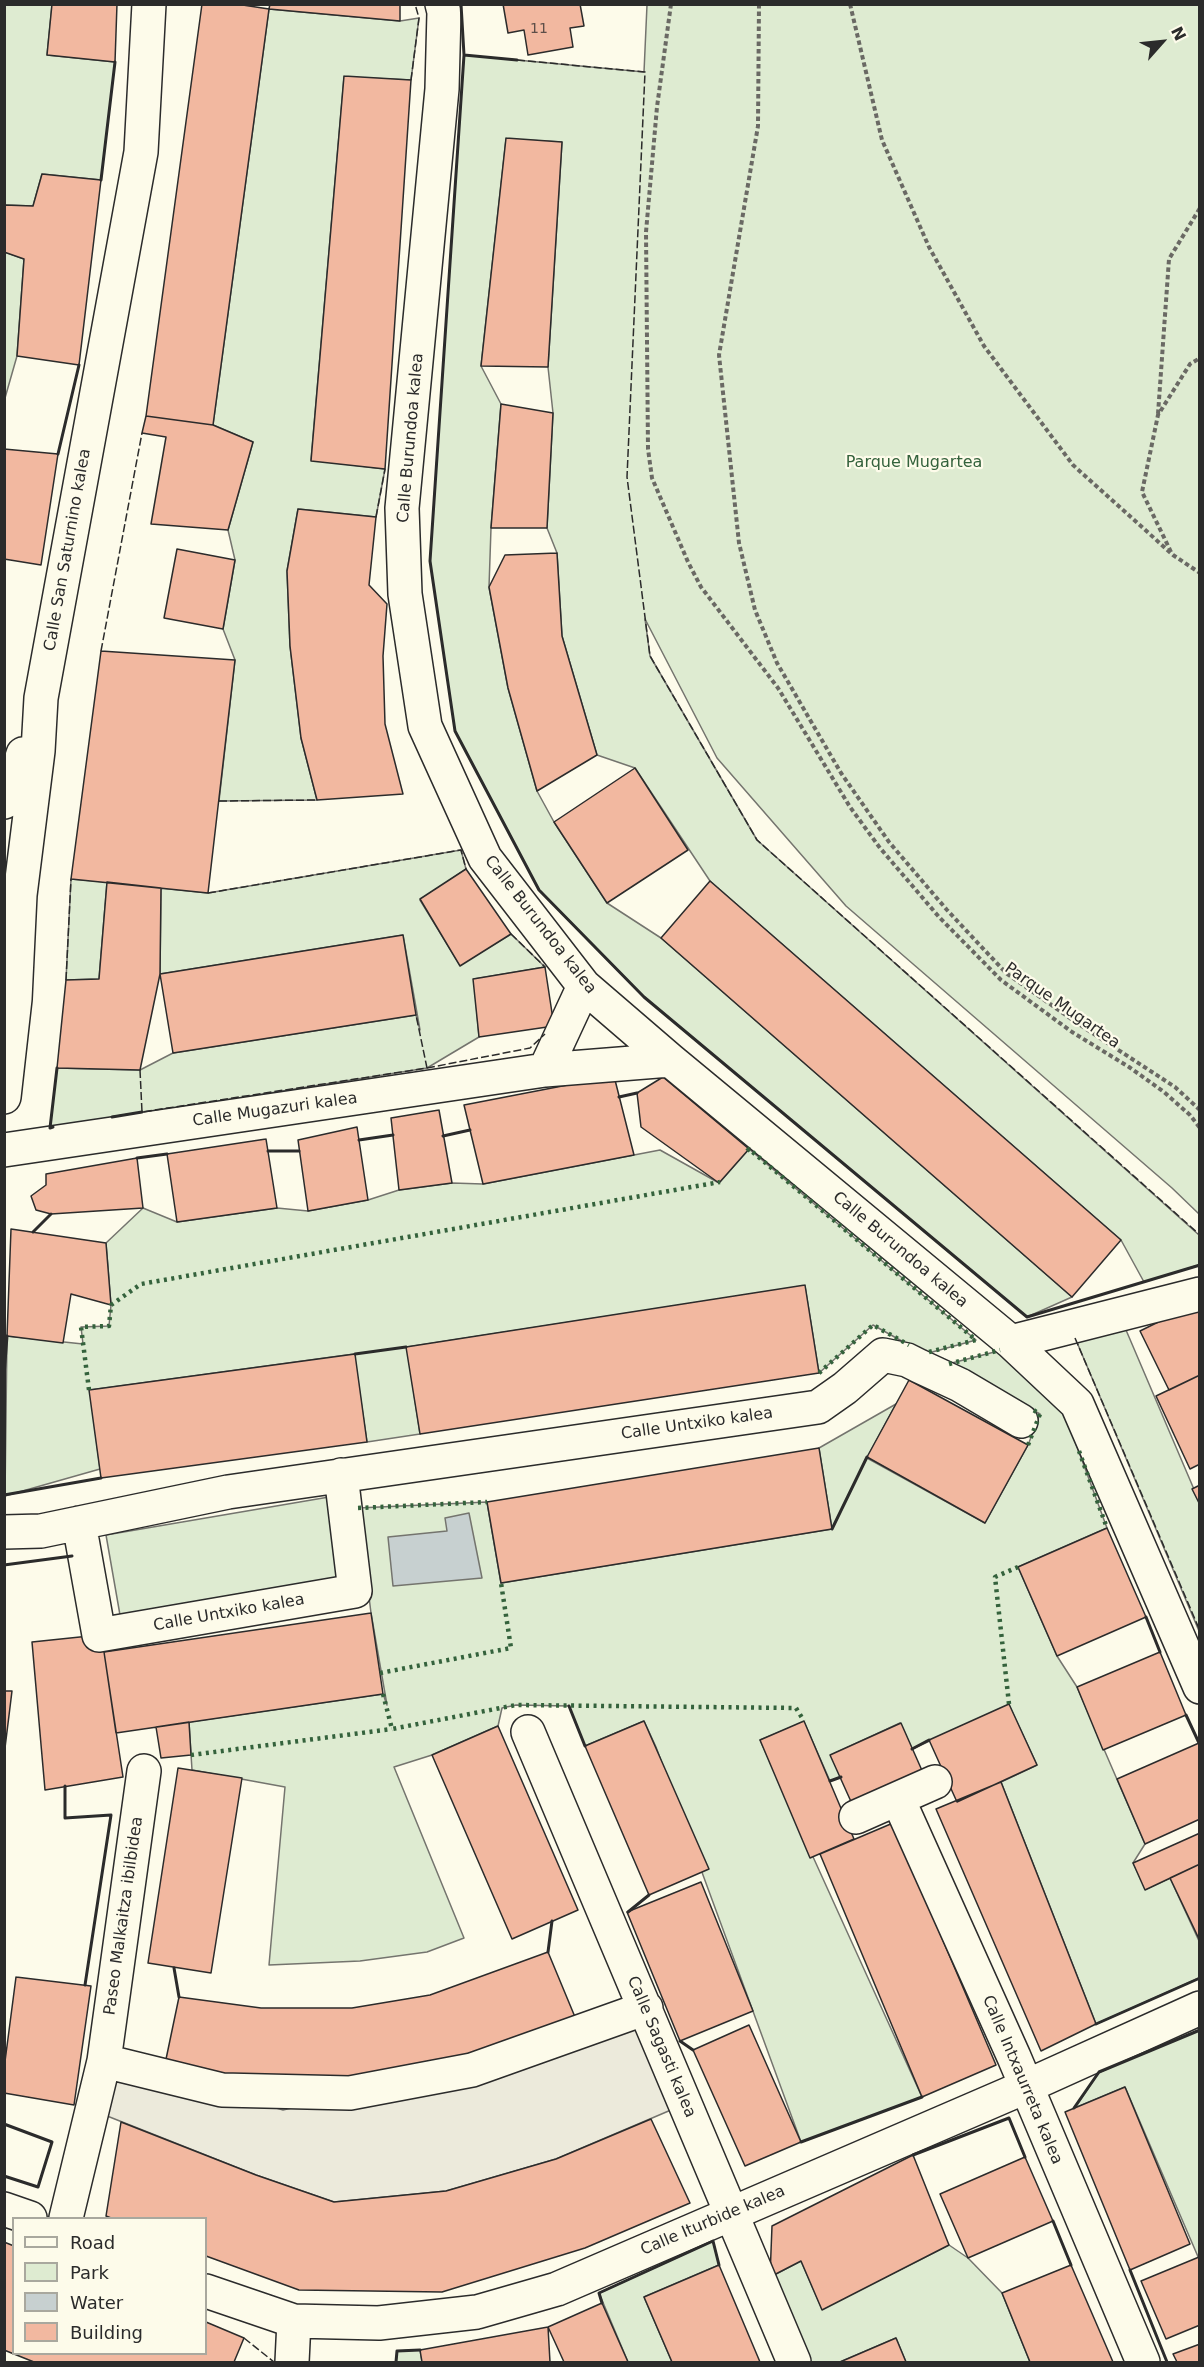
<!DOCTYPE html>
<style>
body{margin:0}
#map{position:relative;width:1204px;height:2367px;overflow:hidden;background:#fdfbea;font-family:"DejaVu Sans",sans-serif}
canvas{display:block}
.frame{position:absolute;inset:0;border:6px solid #2b2b2b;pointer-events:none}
.legend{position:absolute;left:12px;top:2217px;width:195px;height:138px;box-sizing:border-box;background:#fdfbea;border:2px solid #a9a89e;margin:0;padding:8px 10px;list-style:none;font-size:18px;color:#2b2b2b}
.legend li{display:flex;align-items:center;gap:12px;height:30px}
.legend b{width:30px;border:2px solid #a9a89e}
.north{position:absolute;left:1132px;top:12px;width:60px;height:60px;-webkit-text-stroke:4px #fdfbea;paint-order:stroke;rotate:63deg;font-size:16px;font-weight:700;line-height:24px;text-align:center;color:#2b2b2b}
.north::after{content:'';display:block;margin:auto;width:21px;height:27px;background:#2b2b2b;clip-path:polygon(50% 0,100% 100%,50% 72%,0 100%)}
</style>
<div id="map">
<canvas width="1204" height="2367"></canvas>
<div class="frame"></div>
<ul class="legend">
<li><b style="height:8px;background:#fdfbea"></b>Road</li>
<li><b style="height:16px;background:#deebd1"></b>Park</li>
<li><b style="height:16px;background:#c7d0d0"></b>Water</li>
<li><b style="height:16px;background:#f2b8a0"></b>Building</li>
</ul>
<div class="north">N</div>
</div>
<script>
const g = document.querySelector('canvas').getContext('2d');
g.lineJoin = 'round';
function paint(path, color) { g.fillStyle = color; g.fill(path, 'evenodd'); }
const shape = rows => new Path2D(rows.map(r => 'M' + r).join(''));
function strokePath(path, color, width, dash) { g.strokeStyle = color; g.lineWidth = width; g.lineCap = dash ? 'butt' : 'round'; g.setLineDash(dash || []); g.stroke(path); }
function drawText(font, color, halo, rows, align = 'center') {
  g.font = font + ' "DejaVu Sans",sans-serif'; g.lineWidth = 4.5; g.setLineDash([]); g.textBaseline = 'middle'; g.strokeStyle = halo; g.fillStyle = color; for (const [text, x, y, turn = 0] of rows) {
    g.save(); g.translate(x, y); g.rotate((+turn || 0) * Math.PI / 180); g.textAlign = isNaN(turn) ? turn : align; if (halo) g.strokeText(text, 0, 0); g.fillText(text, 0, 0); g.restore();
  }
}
const green = shape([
 [4,5,52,5,47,55,115,62,101,180,42,174,33,206,5,205,4,5],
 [647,5,1199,5,1199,1214,1172,1188,846,906,717,758,645,619,650,656,757,840,1199,1235,1199,1265,1144,1282,1121,1240,710,881,635,768,597,755,562,636,557,553,547,528,553,413,548,367,562,142,506,139,481,366,501,404,491,528,489,587,508,688,537,791,554,822,607,903,661,938,1072,1297,1027,1317,644,997,539,890,455,731,430,561,464,55,644,72,647,5],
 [269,9,400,21,419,18,411,80,344,77,311,460,385,469,376,517,298,509,287,571,290,646,301,738,317,800,219,801,235,660,223,629,235,560,228,530,253,442,213,425,269,9],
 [5,252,24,259,17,356,5,398,5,252],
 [461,850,466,869,420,900,460,965,511,934,545,967,474,979,479,1037,427,1068,50,1128,57,1068,140,1070,173,1053,416,1015,420,1030,403,935,160,974,161,888,208,893,461,850],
 [71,879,107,882,99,979,66,980,71,879],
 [749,1149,976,1340,925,1354,873,1325,819,1373,805,1286,407,1347,420,1434,367,1442,354,1354,90,1390,100,1469,5,1496,7,1336,83,1344,81,1327,109,1326,111,1305,106,1243,143,1208,177,1222,277,1208,308,1211,368,1200,399,1190,452,1183,483,1184,660,1150,719,1183,749,1149],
 [1126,1330,1199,1501,1199,1631,1073,1333,1126,1330],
 [1006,1349,1061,1403,1107,1528,1018,1567,1057,1656,1077,1687,1145,1844,1133,1863,1146,1889,1170,1878,1199,1941,1199,1978,1096,2024,1001,1782,1037,1765,1009,1705,912,1749,900,1723,831,1755,841,1777,830,1781,804,1722,760,1740,922,2097,801,2142,656,1747,644,1721,585,1746,569,1706,516,1705,502,1708,498,1726,432,1755,394,1767,464,1938,427,1952,360,1961,269,1965,285,1787,192,1770,189,1722,383,1694,387,1705,371,1613,358,1508,487,1502,501,1583,832,1529,819,1448,896,1404,867,1458,985,1523,1028,1445,1040,1414,948,1364,1006,1349],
 [329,1497,343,1578,120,1615,106,1535,329,1497],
 [1199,2030,1199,2259,1125,2087,1075,2108,1099,2072,1199,2030],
 [713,2241,719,2265,644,2297,672,2362,628,2362,599,2293,713,2241],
 [949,2245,968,2258,1002,2293,1030,2362,906,2362,896,2338,840,2362,807,2362,770,2277,801,2261,822,2309,949,2245],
 [420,2350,422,2362,396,2362,397,2351,420,2350]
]);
const parking = shape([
 [646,2008,685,2104,556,2159,446,2191,334,2202,256,2175,92,2110,99,2080,186,2081,283,2110,391,2085,646,2008]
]);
const water = shape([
 [469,1513,482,1578,393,1586,388,1537,447,1531,445,1518,469,1513]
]);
const building = shape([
 [52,4,117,4,115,62,47,55,52,4],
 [202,4,236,4,269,9,213,425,146,416,202,4],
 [270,4,400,4,400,21,269,9,270,4],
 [503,4,580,4,584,26,570,28,573,47,528,55,524,30,508,33,503,4],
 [344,76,411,80,385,469,311,461,344,76],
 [506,138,562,142,548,367,481,366,506,138],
 [42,174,101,180,79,365,17,356,24,259,4,252,4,205,33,206,42,174],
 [501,404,553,413,547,528,491,528,501,404],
 [146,416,213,425,253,442,228,530,151,524,166,437,142,433,146,416],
 [4,449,58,454,41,565,4,559,4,449],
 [298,509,376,517,369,585,387,604,383,656,385,724,403,794,317,800,301,738,290,646,287,571,298,509],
 [177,549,235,560,223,629,164,618,177,549],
 [557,553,562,636,597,755,537,791,508,688,489,587,505,555,557,553],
 [101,651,235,660,208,893,71,879,101,651],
 [635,768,688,850,607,903,554,822,635,768],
 [466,869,511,934,460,966,420,899,466,869],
 [710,881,1121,1240,1072,1297,661,938,710,881],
 [107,882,161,888,160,974,140,1070,57,1068,66,980,99,979,107,882],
 [403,935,416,1015,173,1053,160,974,403,935],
 [545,967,554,1026,479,1037,473,979,545,967],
 [614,1076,634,1155,483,1184,464,1105,614,1076],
 [663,1077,749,1149,719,1183,641,1127,637,1093,663,1077],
 [439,1110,452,1183,399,1190,391,1118,439,1110],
 [357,1127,368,1200,308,1211,298,1140,357,1127],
 [266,1139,277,1208,177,1222,167,1154,266,1139],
 [137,1158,143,1208,51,1214,36,1210,31,1196,46,1185,46,1174,137,1158],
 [11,1229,106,1243,111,1305,71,1294,63,1343,7,1336,11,1229],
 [805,1285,819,1373,420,1434,406,1347,805,1285],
 [1199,1302,1200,1375,1169,1390,1140,1331,1199,1302],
 [355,1354,367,1442,101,1478,89,1390,355,1354],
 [1200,1375,1200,1464,1190,1469,1156,1396,1200,1375],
 [909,1380,1028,1445,985,1523,867,1457,909,1380],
 [819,1448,832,1529,501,1583,487,1502,819,1448],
 [1200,1485,1200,1505,1192,1489,1200,1485],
 [1107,1528,1146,1617,1057,1656,1018,1567,1107,1528],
 [371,1613,383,1694,116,1733,104,1652,371,1613],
 [99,1635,104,1652,123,1777,45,1790,32,1642,99,1635],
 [1160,1652,1186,1715,1103,1750,1077,1687,1160,1652],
 [4,1691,12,1691,4,1756,4,1691],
 [1009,1704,1037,1765,957,1802,929,1740,1009,1704],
 [644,1721,709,1869,649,1895,585,1746,644,1721],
 [804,1721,854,1839,810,1858,760,1740,804,1721],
 [189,1722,191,1755,161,1758,156,1727,189,1722],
 [901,1723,924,1775,853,1806,830,1755,901,1723],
 [498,1726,578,1910,512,1939,432,1755,498,1726],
 [1199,1743,1200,1819,1145,1844,1117,1779,1199,1743],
 [178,1768,242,1778,211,1973,148,1963,178,1768],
 [1001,1782,1096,2024,1041,2051,936,1809,1001,1782],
 [893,1823,996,2065,922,2097,820,1854,893,1823],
 [1200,1833,1200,1864,1145,1890,1133,1863,1200,1833],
 [1200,1864,1200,1941,1170,1878,1200,1864],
 [701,1882,753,2011,680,2041,627,1912,701,1882],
 [548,1952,575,2017,486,2049,418,2067,329,2081,229,2079,165,2064,179,1997,261,2008,352,2008,430,1995,548,1952],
 [16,1977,91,1986,74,2105,4,2093,4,2069,16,1977],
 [749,2025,801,2142,745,2166,693,2050,749,2025],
 [1125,2087,1190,2244,1130,2270,1065,2112,1125,2087],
 [651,2119,690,2203,585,2248,442,2292,299,2290,206,2256,206,2218,111,2218,106,2216,121,2122,256,2175,334,2202,446,2191,556,2159,651,2119],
 [913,2155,949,2245,822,2310,801,2261,770,2277,772,2226,913,2155],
 [1025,2157,1053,2221,968,2258,940,2194,1025,2157],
 [4,2242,14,2246,14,2354,206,2354,206,2322,244,2338,234,2362,34,2362,4,2350,4,2242],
 [1199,2257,1200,2325,1166,2339,1141,2281,1199,2257],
 [719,2265,760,2362,672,2362,644,2297,719,2265],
 [1071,2265,1113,2362,1030,2362,1002,2293,1071,2265],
 [602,2303,628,2362,564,2362,548,2327,602,2303],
 [548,2327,550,2362,422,2362,420,2350,548,2327],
 [896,2338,906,2362,840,2362,896,2338],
 [1200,2344,1200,2362,1177,2362,1173,2354,1200,2344]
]);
const path = shape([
 [671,4,657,107,646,232,648,449,652,478,688,562,701,587,778,688,850,807,880,848,939,917,1001,980,1072,1032,1129,1067,1164,1092,1190,1115,1200,1128],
 [759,4,758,126,719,355,739,543,755,610,777,663,841,773,889,842,947,910,1006,973,1077,1023,1175,1087,1200,1110],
 [850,4,882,140,929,247,984,346,1073,465,1173,555,1200,573],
 [1158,414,1169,259,1200,208],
 [1171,552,1142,492,1158,415,1190,364,1200,358]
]);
const minor = shape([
 [442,4,444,12,442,89,402,508,405,594,425,726,485,858,584,986,670,1060,1011,1342,1077,1404,1200,1687],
 [4,802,9,797,23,754],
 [545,1070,584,986],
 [4,1097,15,999,20,895,38,751,41,698,141,152,149,4],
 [4,1150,545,1070,670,1060],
 [1011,1342,1200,1294],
 [79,1523,99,1635,355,1591,341,1475],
 [4,1532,41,1531,228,1492,818,1407,845,1388,883,1355,907,1360,919,1366,960,1385,1021,1421],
 [528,1732,794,2362],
 [898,1799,1014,2057,1143,2362],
 [856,1817,935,1782],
 [104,2061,222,2090,350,2093,472,2070,646,2008],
 [4,2209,30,2218],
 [66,2218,104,2061,144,1771],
 [206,2291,294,2321,379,2323,477,2312,557,2289,1025,2087,1200,2008],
 [292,2362,294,2321]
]);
const hedge = shape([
 [747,1151,749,1149,976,1340,925,1353],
 [949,1364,1000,1350],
 [819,1373,873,1325,909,1345],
 [89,1390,81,1327,109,1326,111,1305,141,1284,720,1182],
 [1028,1445,1040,1414,1030,1408],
 [1079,1451,1107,1528],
 [358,1508,487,1502],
 [380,1673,511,1648,501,1583],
 [383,1694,392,1729,516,1705,796,1708,804,1721],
 [1009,1704,995,1577,1018,1567],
 [191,1755,392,1729]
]);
const fence = shape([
 [517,60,645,72,627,477,650,656,757,840,1200,1235],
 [411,80,419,18,415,4],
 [376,517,385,469],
 [101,651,142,433],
 [219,801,317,800],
 [208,893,461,850,466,869],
 [511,934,545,967],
 [66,980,71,879],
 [427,1068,530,1048,545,1034],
 [140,1070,142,1112,427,1068,416,1015],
 [1075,1338,1200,1631],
 [244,2338,274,2362]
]);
const wall = shape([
 [461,4,464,55,517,60],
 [464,55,430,561,455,731,539,890,644,997,1027,1317,1200,1265],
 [101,180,115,62],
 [58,454,79,365],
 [619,1097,637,1093],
 [112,1117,142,1112],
 [53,1127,50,1128,57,1068],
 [443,1136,470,1130],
 [359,1140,393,1135],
 [268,1151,299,1151],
 [137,1158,167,1154],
 [33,1232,51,1214],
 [355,1354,406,1347],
 [4,1376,7,1336],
 [4,1495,101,1478],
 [832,1529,867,1457],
 [4,1565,72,1556],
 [1146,1617,1160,1652],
 [569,1706,585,1746],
 [1186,1715,1199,1743],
 [912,1749,929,1740],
 [830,1781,841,1777],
 [65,1786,65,1818,111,1815,85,1985],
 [628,1912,649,1895],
 [548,1952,552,1921],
 [174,1968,179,1997],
 [1096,2024,1200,1978],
 [680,2041,693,2050],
 [1074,2108,1099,2072,1200,2030],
 [4,2124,52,2142,38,2187,4,2176],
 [801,2142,922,2097],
 [913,2155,1009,2118,1025,2157],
 [1053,2221,1071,2265],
 [1130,2270,1167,2362],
 [602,2303,599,2293,713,2241,719,2265],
 [396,2362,397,2351,420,2350]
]);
const numberNames = [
 ["11",539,29]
];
const streetNames = [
 ["Calle Burundoa kalea",411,438,-85],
 ["Calle San Saturnino kalea",68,550,-80],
 ["Calle Burundoa kalea",540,925,52],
 ["Parque Mugartea",1062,1006,35],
 ["Calle Mugazuri kalea",275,1110,-8],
 ["Calle Burundoa kalea",900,1250,40],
 ["Calle Untxiko kalea",697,1424,-8],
 ["Calle Untxiko kalea",229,1613,-10],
 ["Paseo Malkaitza ibilbidea",124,1916,-82],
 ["Calle Sagasti kalea",661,2047,67],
 ["Calle Intxaurreta kalea",1022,2080,67],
 ["Calle Iturbide kalea",713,2221,-23]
];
const parkNames = [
 ["Parque Mugartea",914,463]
];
paint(green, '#deebd1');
strokePath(green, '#74746e', 1.5);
paint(parking, '#eceadb');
strokePath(parking, '#74746e', 1.5);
paint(water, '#c7d0d0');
strokePath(water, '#74746e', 1.5);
paint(building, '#f2b8a0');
strokePath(building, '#2b2b2b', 1.5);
strokePath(minor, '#2b2b2b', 36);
strokePath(path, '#6a6964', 4, [4.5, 3]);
strokePath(minor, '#fdfbea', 33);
strokePath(hedge, '#34623c', 4.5, [3, 4.5]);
strokePath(fence, '#2b2b2b', 1.5, [8, 3]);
strokePath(wall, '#2b2b2b', 3);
drawText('14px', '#5d4e48', null, numberNames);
drawText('16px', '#2b2b2b', '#fdfbea', streetNames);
drawText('16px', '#34623c', '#fdfbea', parkNames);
</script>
